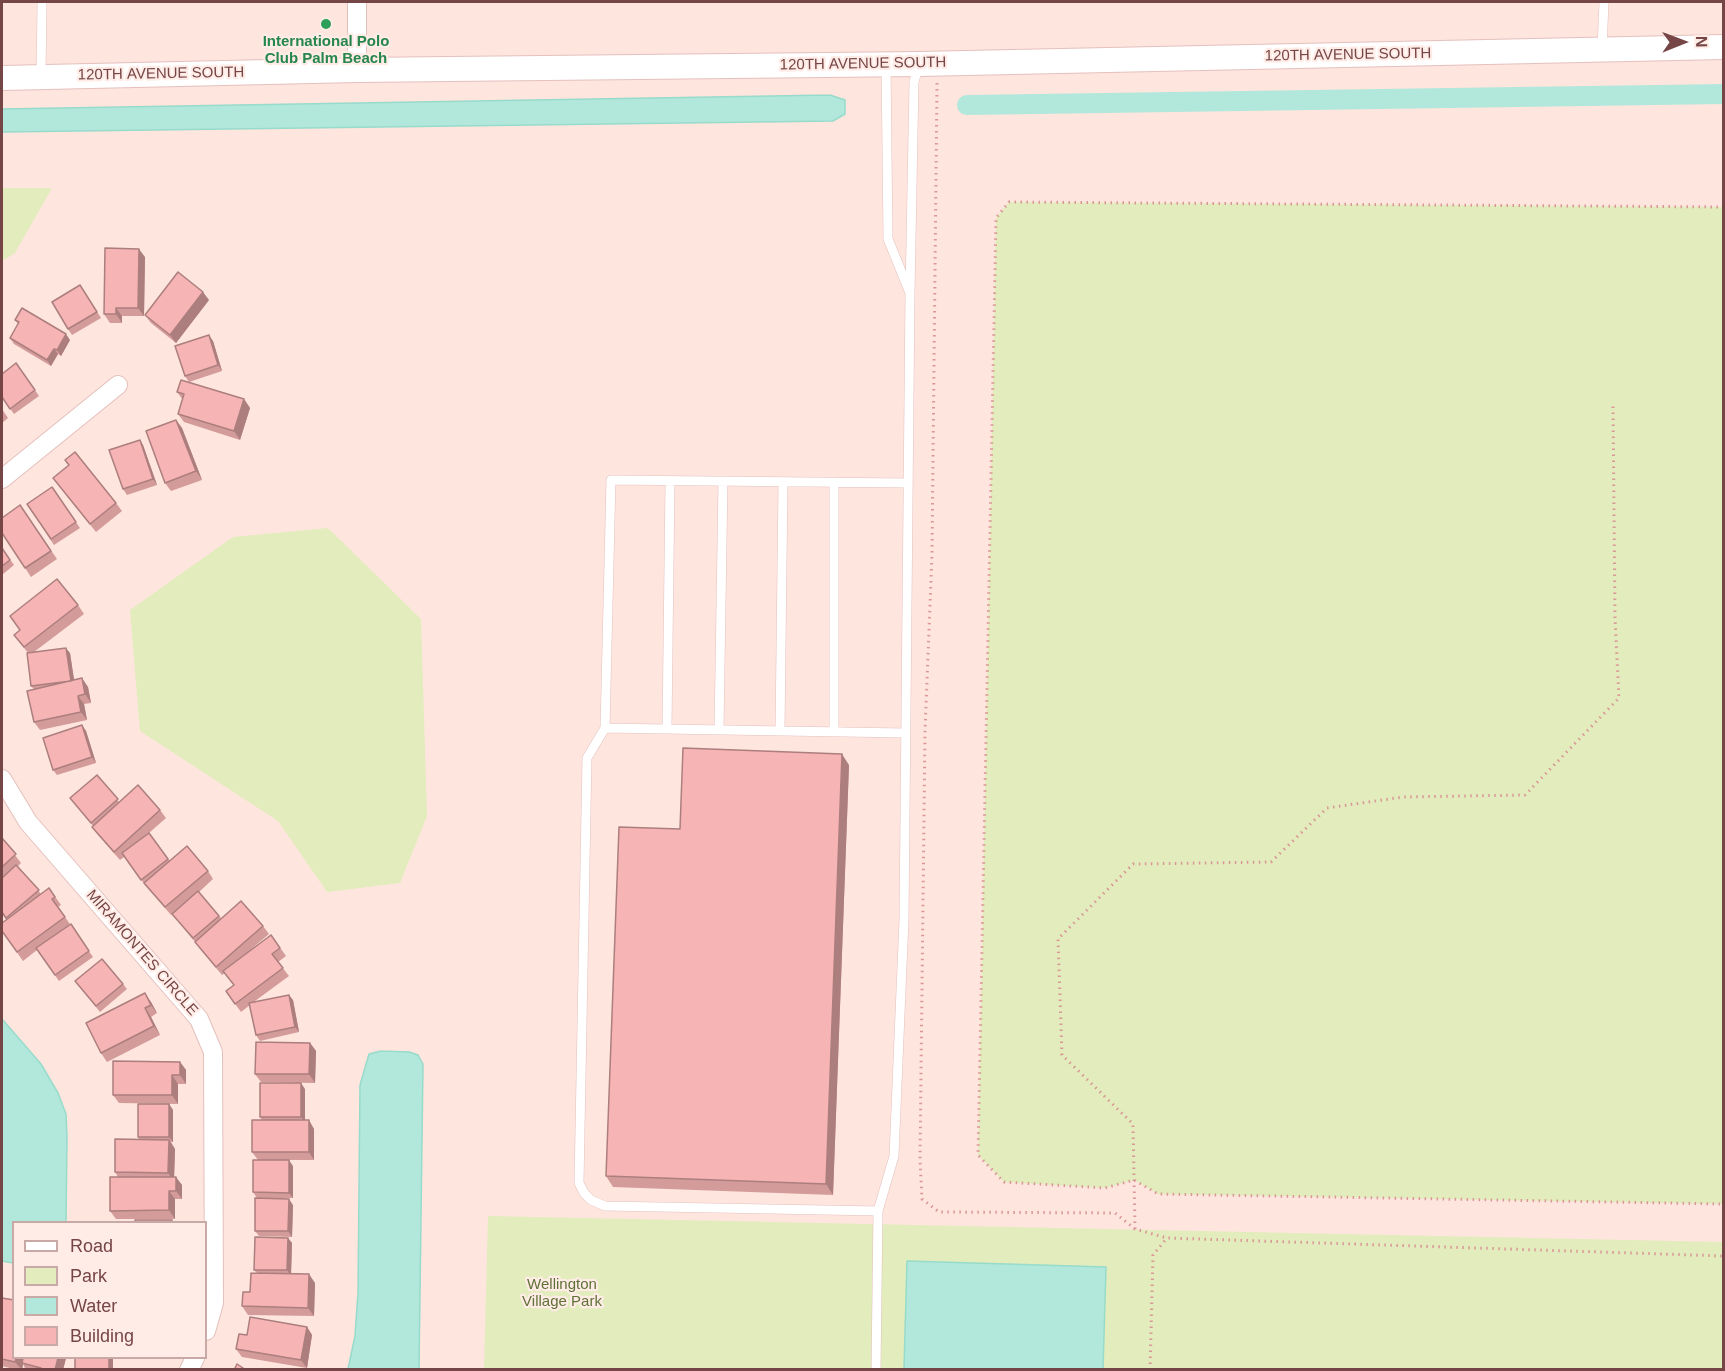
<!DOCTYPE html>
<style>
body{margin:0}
#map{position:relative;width:1725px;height:1371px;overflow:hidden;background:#fee5de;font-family:Arial,sans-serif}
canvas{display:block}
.frame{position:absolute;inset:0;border:3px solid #764546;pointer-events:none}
.legend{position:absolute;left:12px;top:1221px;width:195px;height:138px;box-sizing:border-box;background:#ffece6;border:2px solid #c8a9a6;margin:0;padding:8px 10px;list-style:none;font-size:18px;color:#764546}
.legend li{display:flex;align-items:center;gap:12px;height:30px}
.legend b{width:30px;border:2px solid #c8a9a6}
.north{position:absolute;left:1653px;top:12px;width:60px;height:60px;-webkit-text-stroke:4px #ffece6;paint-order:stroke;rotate:89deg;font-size:16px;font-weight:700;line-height:24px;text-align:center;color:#764546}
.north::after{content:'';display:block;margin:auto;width:21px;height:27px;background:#764546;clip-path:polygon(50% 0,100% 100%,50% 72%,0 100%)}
</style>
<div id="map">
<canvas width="1725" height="1371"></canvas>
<div class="frame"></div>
<ul class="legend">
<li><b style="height:8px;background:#fff"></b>Road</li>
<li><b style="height:16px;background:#e2ecbc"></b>Park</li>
<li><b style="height:16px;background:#b2e8db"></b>Water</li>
<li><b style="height:16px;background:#f6b4b4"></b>Building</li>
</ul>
<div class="north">N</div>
</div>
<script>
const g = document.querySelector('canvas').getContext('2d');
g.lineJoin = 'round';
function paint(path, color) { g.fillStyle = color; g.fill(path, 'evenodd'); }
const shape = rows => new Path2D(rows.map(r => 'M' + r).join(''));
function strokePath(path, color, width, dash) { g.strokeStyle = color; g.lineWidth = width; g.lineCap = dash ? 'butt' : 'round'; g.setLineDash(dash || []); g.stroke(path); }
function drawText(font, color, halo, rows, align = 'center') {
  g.font = font + ' Arial,sans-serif'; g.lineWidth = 4.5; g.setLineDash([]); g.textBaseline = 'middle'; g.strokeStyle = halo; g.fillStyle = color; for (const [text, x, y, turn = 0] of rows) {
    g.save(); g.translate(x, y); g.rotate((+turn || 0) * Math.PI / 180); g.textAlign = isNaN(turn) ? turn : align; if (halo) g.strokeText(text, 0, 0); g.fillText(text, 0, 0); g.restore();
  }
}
const green = shape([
 [2,188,52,188,15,253,2,261],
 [1009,202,1723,207,1723,1204,1158,1194,1134,1180,1105,1188,1004,1182,978,1155,996,218],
 [328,528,421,619,427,816,400,883,327,892,278,821,140,731,130,610,233,537],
 [488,1216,1723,1242,1723,1369,484,1370]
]);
const water = shape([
 [830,95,845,100,845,114,833,121,2,132,2,109,830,95],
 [2,1019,41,1064,58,1093,66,1114,67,1136,66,1222,14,1222,13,1263,2,1261,2,1019],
 [381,1051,409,1052,418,1055,423,1064,419,1369,348,1369,355,1336,358,1293,360,1085,369,1054,381,1051],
 [907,1261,1106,1267,1103,1369,904,1369,907,1261]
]);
const canal = shape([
 [967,105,1724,94]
]);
const path = shape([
 [937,83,932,554,925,731,920,1160,922,1199,939,1212,1115,1213,1135,1229,1167,1238,1724,1256],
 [1724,207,1009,202,996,218,978,1155,1004,1182,1105,1188,1134,1180,1158,1194,1724,1204],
 [1135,1229,1133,1124,1062,1055,1058,939,1133,864,1271,862,1327,808,1403,797,1525,795,1619,698,1615,618,1613,405],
 [1150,1370,1153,1255,1167,1238]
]);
const service = shape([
 [1602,49,1604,2],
 [886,64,888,239,910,293,914,82,919,64],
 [41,77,42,2],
 [605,728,611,480,908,483],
 [667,729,670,481],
 [719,730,723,481],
 [780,731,783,482],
 [834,732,834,482],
 [878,1211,605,1206,591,1200,584,1193,579,1183,587,758,605,728,904,733],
 [876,1370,878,1211,894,1156,904,919,910,293]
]);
const minor = shape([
 [357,70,357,2],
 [2,479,118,385],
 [2,779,28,822,199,1019,213,1052,214,1303,206,1331],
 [189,1370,195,1358]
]);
const tertiary = shape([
 [2,78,357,70,919,64,1724,47]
]);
const wall = shape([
 [145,257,144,316,122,316,122,323,110,323,104,314],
 [80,285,101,318,72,335,68,329],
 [209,300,176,343,151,323,145,315],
 [15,320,70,340,61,356,58,354,51,366,14,344,10,338,18,324],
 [213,341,222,371,189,382,185,376],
 [16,363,39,396,14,414,2,397],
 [177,392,244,399,250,408,240,440,184,422,178,414,183,400],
 [2,409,8,418,2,423],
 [176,420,182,428,202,480,171,491,165,483],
 [140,440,143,445,157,485,127,495,123,489],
 [53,478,116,503,122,511,96,532],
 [52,487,80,528,54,545,27,504],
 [20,505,57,559,31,577,2,533],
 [2,548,14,565,2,575],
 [78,605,84,614,34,652,70,653,74,680,88,687,91,703,84,704,87,720,40,730,34,722,34,689,31,686,28,653,14,635],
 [82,725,86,731,96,763,57,775,53,770],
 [849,765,833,1195,613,1187,606,1176,680,829],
 [97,775,119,802,160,810,166,818,149,833,170,861,208,871,213,879,199,892,221,918,263,926,269,934,250,950,271,935,286,956,278,962,289,976,255,1001,293,1000,299,1032,260,1041,256,1035,250,1005,241,1012,226,991,234,985,225,973,222,975,201,950,195,942,172,914,171,915,145,885,124,857,120,860,98,835,92,827,93,826,70,798],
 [2,838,21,863,18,866,41,894,49,888,61,905,58,907,93,957,59,981,37,950,23,961,2,931,6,919,2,914],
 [75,981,123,984,127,989,100,1012],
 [151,1002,157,1013,151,1017,160,1035,107,1062,101,1053],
 [310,1043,316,1051,315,1083,261,1082,255,1074],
 [180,1062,186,1070,186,1084,178,1084,178,1104,119,1103,113,1095],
 [305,1089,305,1120,314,1129,314,1160,258,1160,252,1152,262,1120,260,1117],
 [169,1104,173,1110,173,1142,171,1142,175,1149,174,1177,182,1185,182,1199,175,1199,175,1219,116,1219,110,1211,118,1177,115,1172,140,1140,138,1137],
 [293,1166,293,1198,257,1198,253,1192],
 [293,1205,292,1237,259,1236,255,1231],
 [288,1238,292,1243,291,1274,315,1283,314,1316,248,1315,242,1306,250,1292,257,1273,254,1270],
 [2,1298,14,1358,66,1358,63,1370,26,1370,23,1364,22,1370,17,1370,2,1366],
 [307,1327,312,1335,307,1368,242,1357,236,1349,247,1335]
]);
const shadedWall = shape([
 [139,249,145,257,144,316,138,308],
 [203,292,209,300,176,343,170,335],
 [116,308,122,316,122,323,116,314],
 [66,334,70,340,61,356,57,350],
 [209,335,213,341,222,371,218,365],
 [54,349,58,354,51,366,47,360],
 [244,399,250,408,240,440,234,431],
 [176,420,182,428,202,480,196,471],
 [140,440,143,445,157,485,153,479],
 [66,648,70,653,75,686,71,681],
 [82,678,88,687,91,703,85,694],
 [78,696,84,704,87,720,81,712],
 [82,725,86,731,96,763,92,757],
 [842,754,849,765,833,1195,826,1184],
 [145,993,151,1002,157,1013,151,1005],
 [289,995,293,1000,299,1032,295,1027],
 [145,1008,151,1017,160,1035,154,1026],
 [310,1043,316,1051,315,1083,309,1074],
 [180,1062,186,1070,186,1084,180,1075],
 [172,1075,178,1084,178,1104,172,1095],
 [301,1083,305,1089,305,1122,301,1117],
 [169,1104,173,1110,173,1142,169,1137],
 [309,1120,314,1129,314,1160,309,1152],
 [169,1140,175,1149,174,1181,168,1173],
 [289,1160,293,1166,293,1198,289,1193],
 [176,1177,182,1185,182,1199,176,1191],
 [169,1191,175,1199,175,1219,169,1210],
 [289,1199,293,1205,292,1237,288,1231],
 [288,1238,292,1243,291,1276,287,1270],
 [309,1274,315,1283,314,1316,308,1308],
 [307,1327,312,1335,307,1368,301,1360],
 [16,1358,24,1358,22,1370,15,1362],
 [58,1358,66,1358,63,1370,55,1370],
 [109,1358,113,1358,113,1370,109,1370]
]);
const building = shape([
 [105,248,139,249,138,308,116,308,116,314,104,314,105,248],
 [178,272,203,292,170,335,145,315,178,272],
 [80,285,97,312,68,329,52,302,80,285],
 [22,308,66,334,57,350,54,349,47,360,10,338,19,322,15,320,22,308],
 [209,335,218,365,185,376,175,346,209,335],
 [16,363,35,390,10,409,2,397,2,374,16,363],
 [181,380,244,399,234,431,178,414,184,394,177,392,181,380],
 [176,420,196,471,165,483,146,431,176,420],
 [140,440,153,479,123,489,109,450,140,440],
 [75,452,116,503,90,524,53,478,69,465,65,460,75,452],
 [52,487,76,522,51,539,27,504,52,487],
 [20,505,51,551,25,568,2,533,2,518,20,505],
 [2,548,10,560,2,566,2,548],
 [57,579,78,605,24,647,14,635,20,630,10,616,57,579],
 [66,648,71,681,31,686,27,653,66,648],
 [82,678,85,694,78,696,81,712,34,722,27,691,82,678],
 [82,725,92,757,53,770,43,738,82,725],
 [683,748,842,754,826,1184,606,1176,619,827,680,829,683,748],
 [97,775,118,799,91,823,70,798,97,775],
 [138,785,160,810,114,852,92,827,138,785],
 [149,833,168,859,141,880,122,853,149,833],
 [2,838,16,854,2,867,2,838],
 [187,846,208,871,165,907,144,883,187,846],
 [16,865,39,890,6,918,2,912,2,878,16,865],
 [49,888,55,897,52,899,65,917,17,952,2,931,2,923,49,888],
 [198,891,219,916,193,938,172,914,198,891],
 [241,901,263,926,216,967,195,942,241,901],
 [71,924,89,951,55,975,36,948,71,924],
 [271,935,280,948,272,954,283,968,235,1004,226,991,234,985,223,971,271,935],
 [102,959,123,984,96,1006,75,981,102,959],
 [145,993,151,1005,145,1008,154,1026,101,1053,86,1023,145,993],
 [289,995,295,1027,256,1035,249,1003,289,995],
 [256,1042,310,1043,309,1074,255,1074,256,1042],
 [113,1061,180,1062,180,1075,172,1075,172,1095,113,1095,113,1061],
 [260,1083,301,1083,301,1117,260,1117,260,1083],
 [138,1104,169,1104,169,1137,138,1137,138,1104],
 [252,1120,309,1120,309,1152,252,1152,252,1120],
 [115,1139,169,1140,168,1173,115,1172,115,1139],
 [253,1160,289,1160,289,1193,253,1192,253,1160],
 [110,1177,176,1177,176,1191,169,1191,169,1210,110,1211,110,1177],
 [255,1198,289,1199,288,1231,255,1231,255,1198],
 [135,1220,172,1220,172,1222,135,1222,135,1220],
 [255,1237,288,1238,287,1270,254,1270,255,1237],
 [251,1273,309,1274,308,1308,242,1306,243,1292,250,1292,251,1273],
 [2,1298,14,1300,14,1358,16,1358,15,1362,2,1359,2,1298],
 [250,1317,307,1327,301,1360,236,1349,239,1334,247,1335,250,1317],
 [23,1358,58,1358,55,1370,41,1370,41,1368,22,1363,23,1358],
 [75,1358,109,1358,109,1370,75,1370,75,1358],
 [237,1364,246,1370,234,1370,237,1364]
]);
const markers = [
 [326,24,6,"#2e9e5b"]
];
const leisureNames = [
 ["International Polo",326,42],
 ["Club Palm Beach",326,59]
];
const streetNames = [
 ["120TH AVENUE SOUTH",1348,55,-1],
 ["120TH AVENUE SOUTH",863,64,-1],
 ["120TH AVENUE SOUTH",161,74,-1],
 ["MIRAMONTES CIRCLE",142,953,49]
];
const parkNames = [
 ["Wellington",562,1285],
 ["Village Park",562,1302]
];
paint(green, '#e2ecbc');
paint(water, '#b2e8db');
strokePath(water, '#97dbcb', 1.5);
strokePath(canal, '#b2e8db', 20);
strokePath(service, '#e4c0bd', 10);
strokePath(minor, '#e4c0bd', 20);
strokePath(tertiary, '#e4c0bd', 26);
strokePath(path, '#da9797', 3, [1.5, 4.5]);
strokePath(service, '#fff', 9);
strokePath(minor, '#fff', 18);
strokePath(tertiary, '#fff', 24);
paint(wall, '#d49b9b');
paint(shadedWall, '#ac7e7e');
paint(building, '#f6b4b4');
strokePath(building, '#ac7e7e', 1.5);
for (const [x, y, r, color] of markers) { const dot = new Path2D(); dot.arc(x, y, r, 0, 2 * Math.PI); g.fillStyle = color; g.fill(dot); strokePath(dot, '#ffece6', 2); }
drawText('bold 15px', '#27864d', '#ffece6', leisureNames);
drawText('15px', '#764546', '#ffece6', streetNames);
drawText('15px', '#5f7137', '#ffece6', parkNames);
</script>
